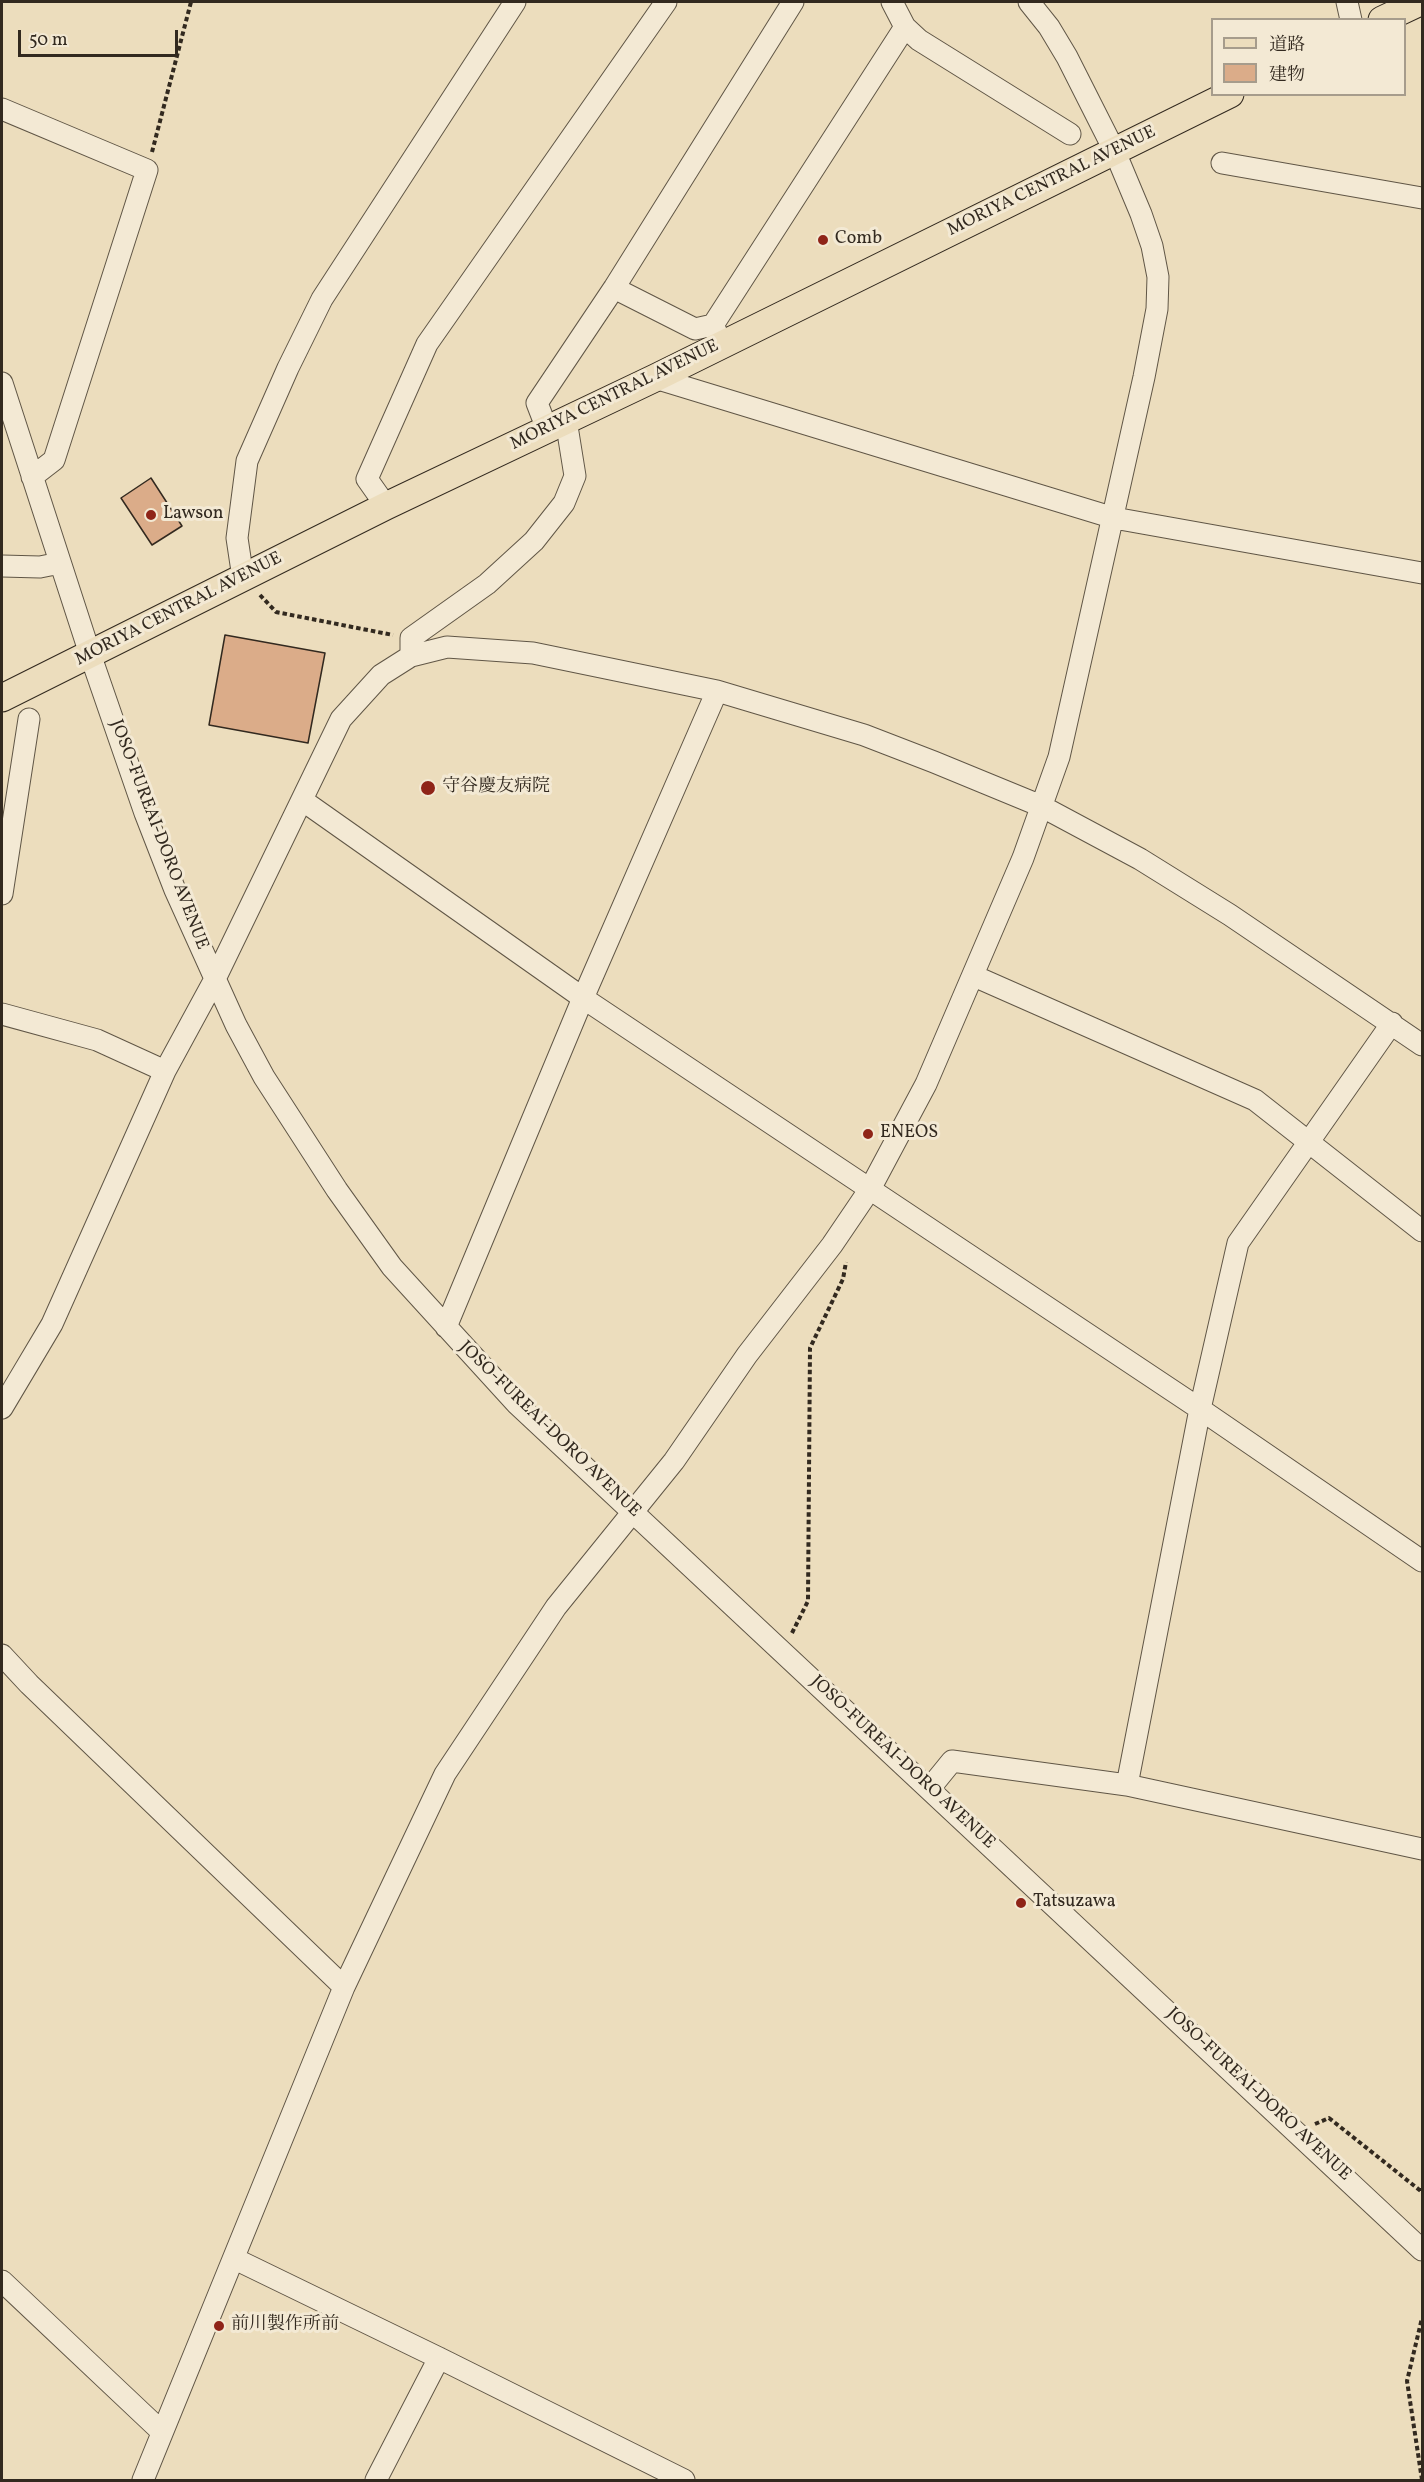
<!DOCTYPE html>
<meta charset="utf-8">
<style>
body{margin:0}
#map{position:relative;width:1424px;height:2482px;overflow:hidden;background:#ecddbd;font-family:Vollkorn,"Noto Serif JP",serif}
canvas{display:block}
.frame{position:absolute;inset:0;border:3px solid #32291f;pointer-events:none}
.legend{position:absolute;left:1211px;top:18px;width:195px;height:78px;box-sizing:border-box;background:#f3e9d4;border:2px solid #a69c8c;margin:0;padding:8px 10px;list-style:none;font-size:18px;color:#32291f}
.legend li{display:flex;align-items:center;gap:12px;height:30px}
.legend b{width:30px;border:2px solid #a69c8c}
.scale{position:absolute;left:18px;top:30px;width:160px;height:27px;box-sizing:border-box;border:3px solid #32291f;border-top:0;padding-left:8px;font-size:18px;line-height:21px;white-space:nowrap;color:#32291f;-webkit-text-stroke:4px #f3e9d4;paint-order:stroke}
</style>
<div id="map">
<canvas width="1424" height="2482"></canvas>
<div class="frame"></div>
<ul class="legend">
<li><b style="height:8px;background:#ecddbd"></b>道路</li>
<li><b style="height:16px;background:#dbac89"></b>建物</li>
</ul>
<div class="scale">50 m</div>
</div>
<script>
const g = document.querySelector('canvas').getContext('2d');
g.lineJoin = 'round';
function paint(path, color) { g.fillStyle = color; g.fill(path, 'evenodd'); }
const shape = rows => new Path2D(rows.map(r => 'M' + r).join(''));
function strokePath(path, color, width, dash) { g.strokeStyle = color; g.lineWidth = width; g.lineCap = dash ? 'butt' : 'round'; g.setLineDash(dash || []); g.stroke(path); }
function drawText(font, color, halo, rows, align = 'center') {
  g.font = font + ' Vollkorn,"Noto Serif JP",serif'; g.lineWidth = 6; g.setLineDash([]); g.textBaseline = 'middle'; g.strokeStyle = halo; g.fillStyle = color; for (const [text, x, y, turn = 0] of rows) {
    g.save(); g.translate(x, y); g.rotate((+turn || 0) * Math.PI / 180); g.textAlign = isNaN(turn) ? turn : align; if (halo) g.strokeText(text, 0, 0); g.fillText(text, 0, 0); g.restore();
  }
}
const building = shape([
 [151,478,182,526,152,545,121,498,151,478],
 [225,635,325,653,308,743,209,725,225,635]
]);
const path = shape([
 [152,152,191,2],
 [260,595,276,612,393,635],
 [792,1633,808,1601,810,1348,843,1279,846,1262],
 [1315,2124,1329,2118,1422,2192,1422,2188],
 [1422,2480,1407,2381,1422,2318]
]);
const minor = shape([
 [892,2,905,27,919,40,1070,134],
 [1347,2,1351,20],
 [2,109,147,170,54,460,32,477],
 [1222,163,1422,198],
 [614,288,695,329,713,325],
 [722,344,713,325,905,27],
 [655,378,1114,518,1422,573],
 [2,383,90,654,145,813,175,890,236,1025,264,1077,337,1190,392,1267,516,1403,1422,2250],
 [547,429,537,403,614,288,793,2],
 [386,506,367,479,427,344,666,2],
 [2,566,40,567,60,563],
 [243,578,237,538,247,461,288,368,322,299,515,2],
 [411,656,411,638,487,584,534,541,564,503,575,476,566,420],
 [302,800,583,998,1200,1409,1422,1561],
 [2,894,29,719],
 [974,976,1255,1100,1422,1231],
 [2,1014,97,1040,165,1071],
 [446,1327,583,998,717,691],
 [2,1408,52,1324,165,1071,215,979,341,719,381,675,411,656,447,647,533,653,596,666,717,691,864,735,934,762,1041,806,1140,859,1230,915,1422,1045],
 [2,1655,29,1684,344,1987],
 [1127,1785,1200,1409,1238,1243,1392,1023],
 [930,1788,952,1761,1127,1785,1422,1849],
 [235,2259,439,2358,684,2480],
 [2,2281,162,2432],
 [143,2480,344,1987,445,1774,556,1607,674,1461,747,1355,832,1245,870,1189,926,1084,1023,858,1059,757,1144,377,1157,309,1158,277,1152,246,1141,214,1115,152,1067,57,1049,27,1029,2],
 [376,2480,439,2358]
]);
const major = shape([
 [1382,20,1420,2],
 [2,698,386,506,655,378,1230,94]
]);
const markers = [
 [823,240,6,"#8f2418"],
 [151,515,6,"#8f2418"],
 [428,788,8,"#8f2418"],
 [868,1134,6,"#8f2418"],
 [1021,1903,6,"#8f2418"],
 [219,2326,6,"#8f2418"]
];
const streetNames = [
 ["MORIYA CENTRAL AVENUE",1052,182,-26],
 ["MORIYA CENTRAL AVENUE",615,396,-26],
 ["MORIYA CENTRAL AVENUE",179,610,-27],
 ["JOSO-FUREAI-DORO AVENUE",158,835,69],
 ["JOSO-FUREAI-DORO AVENUE",549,1430,44],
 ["JOSO-FUREAI-DORO AVENUE",902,1763,43],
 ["JOSO-FUREAI-DORO AVENUE",1258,2095,43]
];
const poiNames = [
 ["Comb",835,240],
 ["Lawson",163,515],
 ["守谷慶友病院",442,788],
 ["ENEOS",880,1134],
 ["Tatsuzawa",1033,1903],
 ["前川製作所前",231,2326]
];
paint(building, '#dbac89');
strokePath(building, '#32291f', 1.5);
strokePath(minor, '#605646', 23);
strokePath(major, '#32291f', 29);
strokePath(path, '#32291f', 4, [4.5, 3]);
strokePath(minor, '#f3e9d4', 21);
strokePath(major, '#ecddbd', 27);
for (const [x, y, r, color] of markers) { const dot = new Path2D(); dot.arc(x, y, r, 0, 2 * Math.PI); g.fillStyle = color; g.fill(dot); strokePath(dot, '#f3e9d4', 2); }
drawText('18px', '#32291f', '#f3e9d4', streetNames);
drawText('18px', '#32291f', '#f3e9d4', poiNames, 'left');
</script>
